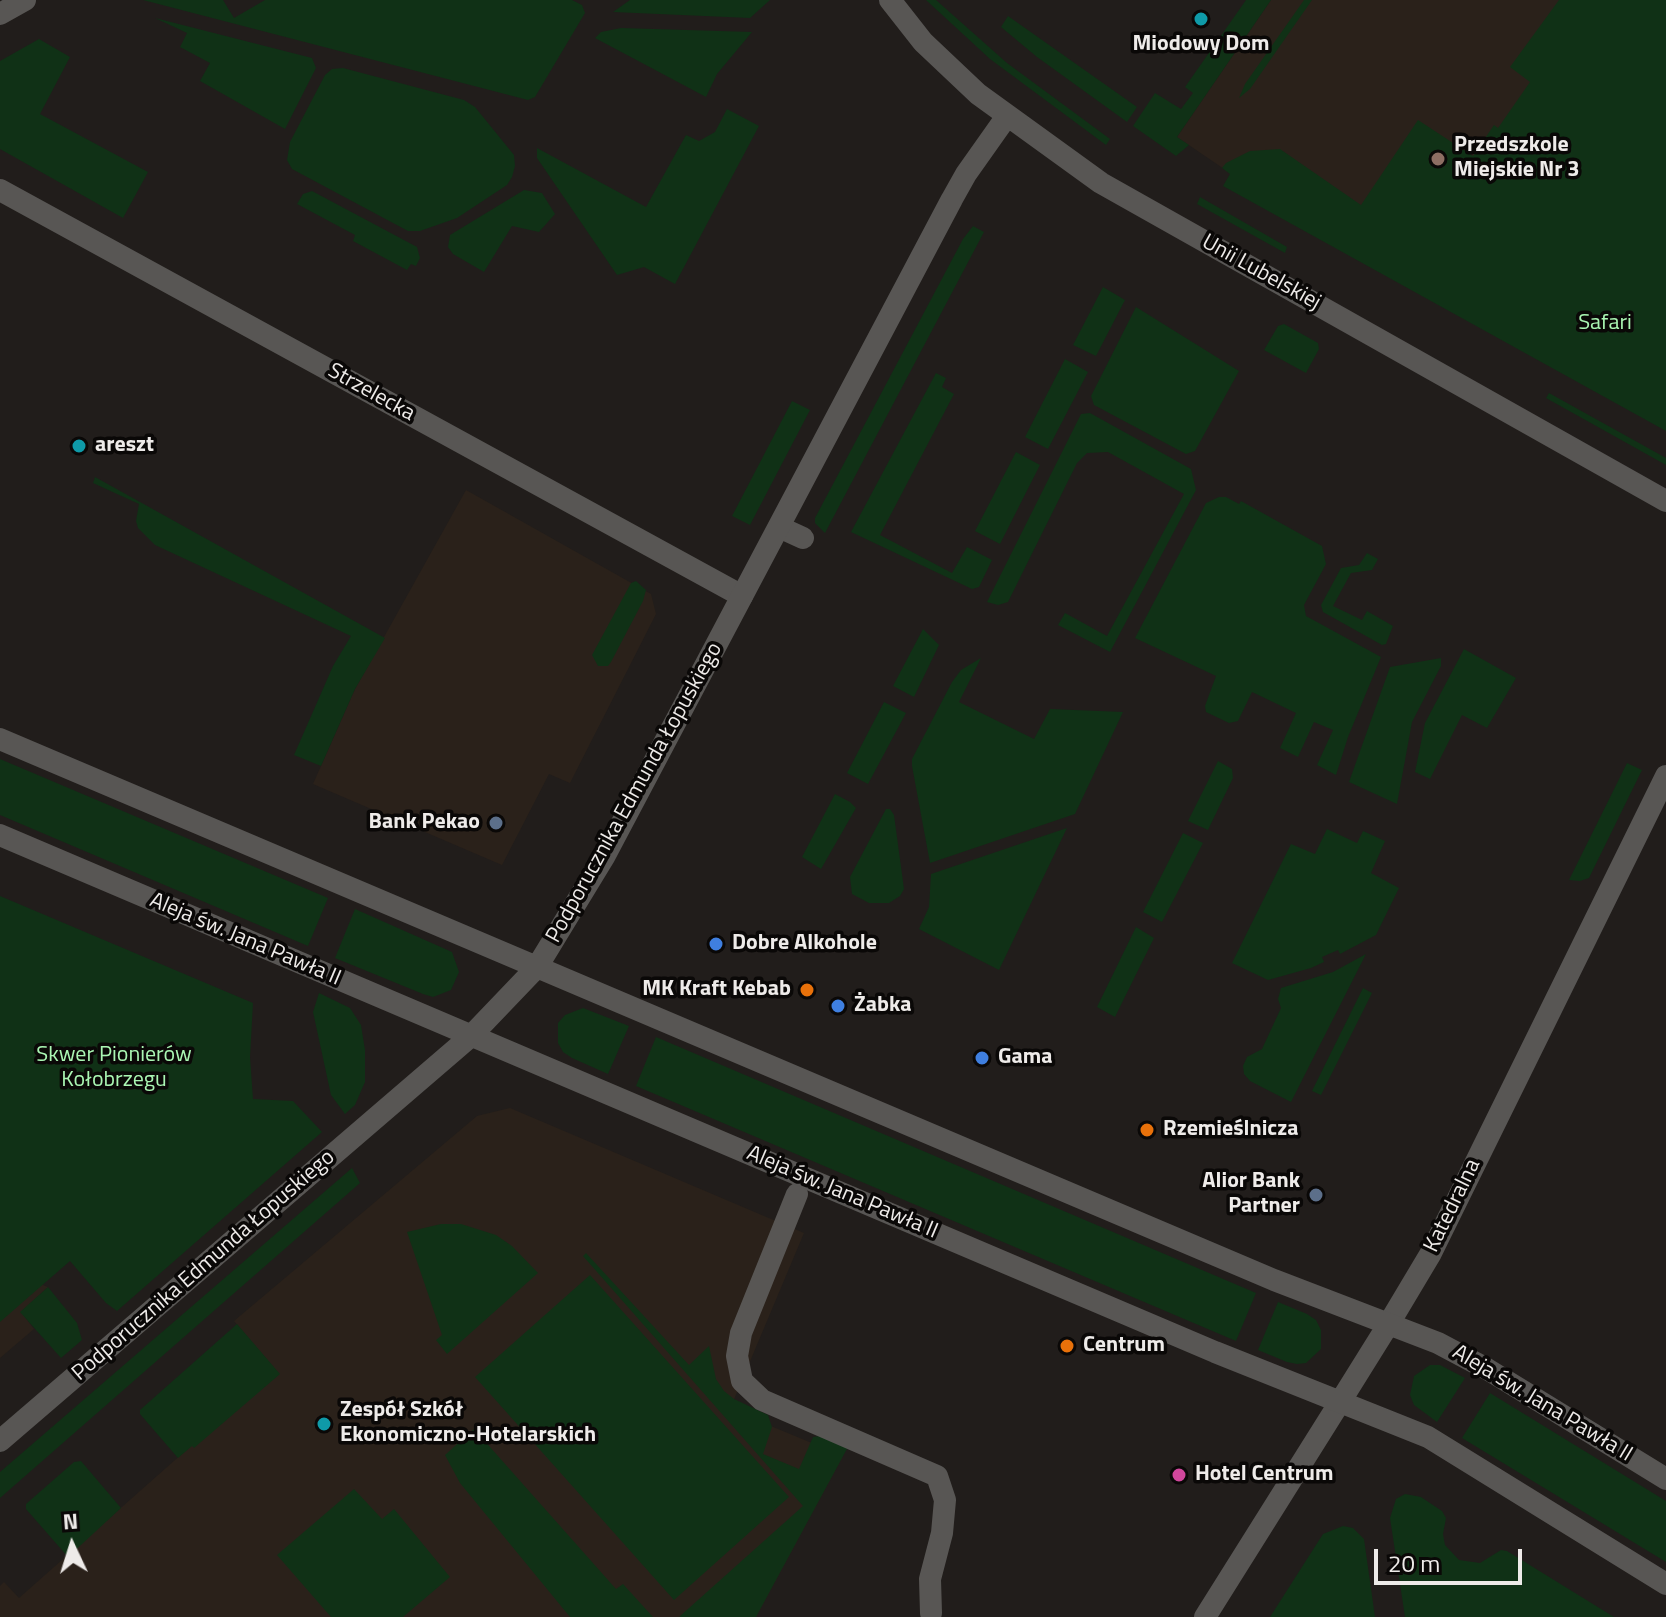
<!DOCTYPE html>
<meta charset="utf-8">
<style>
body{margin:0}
#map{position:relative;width:1666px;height:1617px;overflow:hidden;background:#211d1b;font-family:"Titillium Web",sans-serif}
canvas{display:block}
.north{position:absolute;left:32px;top:1505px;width:80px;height:80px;-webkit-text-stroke:6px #0a0807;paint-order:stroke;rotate:356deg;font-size:22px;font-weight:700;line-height:32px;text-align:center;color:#eeebe9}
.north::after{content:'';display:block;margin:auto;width:28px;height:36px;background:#eeebe9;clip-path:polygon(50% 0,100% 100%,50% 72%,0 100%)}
.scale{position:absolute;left:1374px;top:1549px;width:148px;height:36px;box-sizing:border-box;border:4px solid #eeebe9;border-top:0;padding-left:10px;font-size:24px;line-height:28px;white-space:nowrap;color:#eeebe9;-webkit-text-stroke:6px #0a0807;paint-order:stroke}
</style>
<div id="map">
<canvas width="1666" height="1617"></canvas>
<div class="north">N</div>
<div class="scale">20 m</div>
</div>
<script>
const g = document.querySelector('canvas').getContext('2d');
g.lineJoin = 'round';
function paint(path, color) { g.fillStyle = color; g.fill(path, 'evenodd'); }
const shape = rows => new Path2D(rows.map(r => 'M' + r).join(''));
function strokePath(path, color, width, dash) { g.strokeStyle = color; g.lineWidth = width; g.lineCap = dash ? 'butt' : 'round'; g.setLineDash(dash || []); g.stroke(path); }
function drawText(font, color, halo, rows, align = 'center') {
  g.font = font + ' "Titillium Web",sans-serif'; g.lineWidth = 7; g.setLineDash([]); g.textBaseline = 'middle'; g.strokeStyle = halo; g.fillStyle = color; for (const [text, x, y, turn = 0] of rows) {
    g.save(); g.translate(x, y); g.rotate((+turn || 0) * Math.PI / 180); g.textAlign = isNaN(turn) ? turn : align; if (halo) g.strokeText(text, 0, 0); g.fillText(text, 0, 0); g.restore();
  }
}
const built = shape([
 [1271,0,1666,0,1488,324,1230,173,1177,137],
 [466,490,651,594,656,614,570,783,549,774,502,865,313,784,355,689],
 [510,1108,804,1233,730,1409,843,1456,756,1617,0,1617,0,1586,4,1582,19,1598,192,1445,279,1374,234,1321,477,1116],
 [21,1277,48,1287,21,1312,34,1329,0,1358,0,1295]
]);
const green = shape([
 [143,0,223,0,234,18,265,0,572,0,582,5,585,13,535,97,528,100],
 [630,0,770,0,750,18,613,12],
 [926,0,936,0,1007,63,1110,139,1106,145,990,59],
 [1246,0,1271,0,1177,137,1189,145,1176,156,1133,126,1155,93,1181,109,1193,93,1185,87],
 [1304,0,1312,0,1250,89,1239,98,1245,84],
 [1559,0,1666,0,1666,431,1223,186,1230,174,1222,168,1226,163,1250,151,1280,149,1361,205,1418,120,1473,156,1494,125,1498,128,1530,82,1510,67],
 [1008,16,1137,107,1127,122,1037,57,1001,27],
 [155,18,312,58,316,68,285,129,200,81,210,63,180,47,187,33],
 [621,28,752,32,717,74,706,97,595,38,601,32],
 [39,39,70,57,40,114,148,172,123,218,0,149,0,61],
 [343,68,464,100,475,107,514,155,515,166,512,177,507,185,457,218,420,231,408,231,292,169,287,160,290,142,325,75,332,69],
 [727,109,759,126,675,284,644,267,617,275,537,158,537,148,646,207,686,135,699,141,715,132],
 [524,190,542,193,555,214,539,232,512,226,484,272,453,254,448,247,450,235],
 [312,191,417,247,420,258,416,266,411,264,407,270,353,241,355,235,297,204,303,194],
 [1200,197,1287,247,1285,253,1197,204],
 [973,226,984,232,825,533,815,523,815,518,963,239],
 [1103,287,1125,300,1096,356,1073,345],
 [1136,307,1239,371,1195,451,1186,454,1094,405,1091,396],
 [1284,324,1318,343,1319,349,1306,373,1264,350,1278,326],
 [1065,359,1088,372,1048,449,1025,437],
 [936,373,946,378,942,387,954,394,880,535,952,573,967,547,992,560,979,587,972,589,851,532],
 [1549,393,1666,458,1666,465,1546,398],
 [792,401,810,410,750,525,732,516],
 [1090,413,1191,469,1196,490,1110,652,1058,625,1065,613,1107,636,1184,494,1108,452,1087,453,1077,463,1008,602,998,605,987,602,1081,414],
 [1016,452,1040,465,1000,544,975,531],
 [95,477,385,638,355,689,321,766,294,755,333,666,351,636,155,545,138,528,136,521,139,504,93,483],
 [1219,497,1226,497,1239,504,1241,501,1322,546,1326,564,1304,605,1306,616,1381,657,1348,737,1336,775,1317,765,1333,730,1314,722,1298,757,1280,748,1296,713,1252,692,1238,721,1229,723,1206,712,1205,706,1216,676,1135,638,1206,503],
 [1367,553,1378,559,1372,570,1351,573,1333,606,1362,620,1367,611,1393,626,1386,644,1382,645,1323,612,1321,605,1341,568,1359,565],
 [636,581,646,590,643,601,611,662,608,666,598,666,592,655,631,583],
 [923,629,939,645,914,697,893,686],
 [1464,649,1516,678,1487,728,1462,715,1430,779,1415,772,1425,723],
 [981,658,959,702,1034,739,1050,709,1123,712,1075,814,930,863,912,766,912,759,952,682,961,670],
 [1441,658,1441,666,1412,722,1397,804,1349,782,1390,667],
 [884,702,906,713,868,784,847,773],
 [0,759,328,898,308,946,0,815],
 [1218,761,1232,769,1233,778,1208,830,1188,821],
 [1627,763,1642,770,1589,878,1580,881,1569,880],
 [835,794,850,802,856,808,821,869,802,857],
 [886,809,890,809,894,815,904,889,900,896,889,903,869,903,852,894,850,877],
 [1067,828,999,970,919,929,929,907,931,874],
 [1327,829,1357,843,1363,831,1385,841,1371,873,1399,888,1376,935,1340,954,1338,950,1322,957,1324,962,1311,968,1268,980,1232,963,1291,844,1315,854],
 [1183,833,1203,843,1162,922,1143,912],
 [0,896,253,1003,250,1057,253,1099,293,1101,322,1132,117,1311,106,1303,70,1261,0,1322],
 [355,909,452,952,459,972,451,990,433,997,423,994,335,958],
 [1136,927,1154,938,1115,1017,1097,1007],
 [1366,954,1291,1102,1250,1081,1244,1074,1243,1066,1247,1057,1262,1049,1281,1008,1278,999,1281,988,1333,972],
 [1363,988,1372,993,1321,1095,1312,1091],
 [319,993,350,1008,361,1025,365,1050,365,1082,355,1105,345,1114,331,1095,313,1012],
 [583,1008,629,1026,608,1074,572,1058,563,1052,558,1043,558,1023,565,1015],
 [656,1037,1256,1293,1236,1341,636,1086],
 [352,1168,360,1183,0,1498,0,1472],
 [441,1224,461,1224,496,1235,512,1246,538,1273,447,1354,436,1340,442,1335,407,1232],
 [586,1253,689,1365,709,1346,716,1379,724,1391,734,1399,768,1415,772,1427,763,1454,799,1469,813,1437,820,1436,848,1447,756,1617,679,1617,803,1506,583,1256],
 [590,1275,789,1497,674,1600,475,1377],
 [48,1287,77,1323,82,1340,61,1358,20,1312],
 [1278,1302,1307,1314,1316,1320,1321,1330,1321,1349,1306,1363,1297,1364,1287,1362,1258,1350],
 [237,1324,280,1374,194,1448,192,1446,178,1458,140,1414,140,1410],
 [1430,1365,1440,1365,1465,1378,1437,1422,1414,1405,1410,1395,1414,1376],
 [1490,1393,1666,1501,1666,1562,1462,1438],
 [474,1429,616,1589,623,1584,653,1617,570,1617,460,1483,445,1455],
 [81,1461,121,1508,68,1557,26,1509,26,1504,74,1462],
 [354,1489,382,1519,394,1509,450,1577,403,1617,331,1617,277,1555],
 [1405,1494,1421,1497,1442,1511,1446,1518,1443,1534,1445,1545,1459,1560,1480,1563,1501,1550,1507,1551,1614,1617,1405,1617,1390,1518,1396,1499],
 [1343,1526,1353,1528,1364,1539,1375,1617,1270,1617,1323,1534]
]);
const service = shape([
 [779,527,803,538],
 [797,1194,741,1333,737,1356,742,1381,762,1400,937,1476,945,1500,942,1533,930,1579,931,1613]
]);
const minor = shape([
 [0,14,25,0],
 [0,190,742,596],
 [1388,1325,1431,1253,1666,776],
 [1205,1617,1340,1402]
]);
const tertiary = shape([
 [890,0,923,42,978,94,1101,183,1666,501],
 [0,739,1274,1280,1438,1343,1487,1369,1666,1479],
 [0,835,1215,1352,1428,1437,1666,1584],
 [1340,1402,1388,1325],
 [0,1441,471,1036,537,967,604,857,952,199,966,174,1007,116]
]);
const markers = [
 [1201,19,8,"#0f9aa8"],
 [1438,159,8,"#8d6e63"],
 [79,446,8,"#0f9aa8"],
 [496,823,8,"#5c6f8a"],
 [716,944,8,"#3f7fe0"],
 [807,990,8,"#e8710a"],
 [838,1006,8,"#3f7fe0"],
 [982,1058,8,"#3f7fe0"],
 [1147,1130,8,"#e8710a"],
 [1316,1195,8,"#5c6f8a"],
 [1067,1346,8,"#e8710a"],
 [324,1424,8,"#0f9aa8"],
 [1179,1475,8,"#d1479c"]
];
const poiNames = [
 ["Miodowy Dom",1201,45,"center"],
 ["Przedszkole",1454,146],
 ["Miejskie Nr 3",1454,171],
 ["areszt",95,446],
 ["Bank Pekao",480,823,"right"],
 ["Dobre Alkohole",732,944],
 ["MK Kraft Kebab",791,990,"right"],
 ["Żabka",854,1006],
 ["Gama",998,1058],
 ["Rzemieślnicza",1163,1130],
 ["Alior Bank",1300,1182,"right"],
 ["Partner",1300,1207,"right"],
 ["Centrum",1083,1346],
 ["Zespół Szkół",340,1411],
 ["Ekonomiczno-Hotelarskich",340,1436],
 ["Hotel Centrum",1195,1475]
];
const streetNames = [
 ["Unii Lubelskiej",1261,273,29],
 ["Strzelecka",371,393,29],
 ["Podporucznika Edmunda Łopuskiego",635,793,-61],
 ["Aleja św. Jana Pawła II",245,940,23],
 ["Aleja św. Jana Pawła II",842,1193,23],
 ["Katedralna",1453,1206,-64],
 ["Podporucznika Edmunda Łopuskiego",204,1266,-41],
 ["Aleja św. Jana Pawła II",1542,1404,31]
];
const parkNames = [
 ["Safari",1605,324],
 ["Skwer Pionierów",114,1056],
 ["Kołobrzegu",114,1081]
];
paint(built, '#2a211a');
paint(green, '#103116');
strokePath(service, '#585654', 22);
strokePath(minor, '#585654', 22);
strokePath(tertiary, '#585654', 22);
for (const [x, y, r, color] of markers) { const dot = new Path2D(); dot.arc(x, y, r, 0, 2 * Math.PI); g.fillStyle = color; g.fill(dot); strokePath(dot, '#0a0807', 3); }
drawText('bold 22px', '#eeebe9', '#0a0807', poiNames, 'left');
drawText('22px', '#eeebe9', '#0a0807', streetNames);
drawText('22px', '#aaf6b3', '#0a0807', parkNames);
</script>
